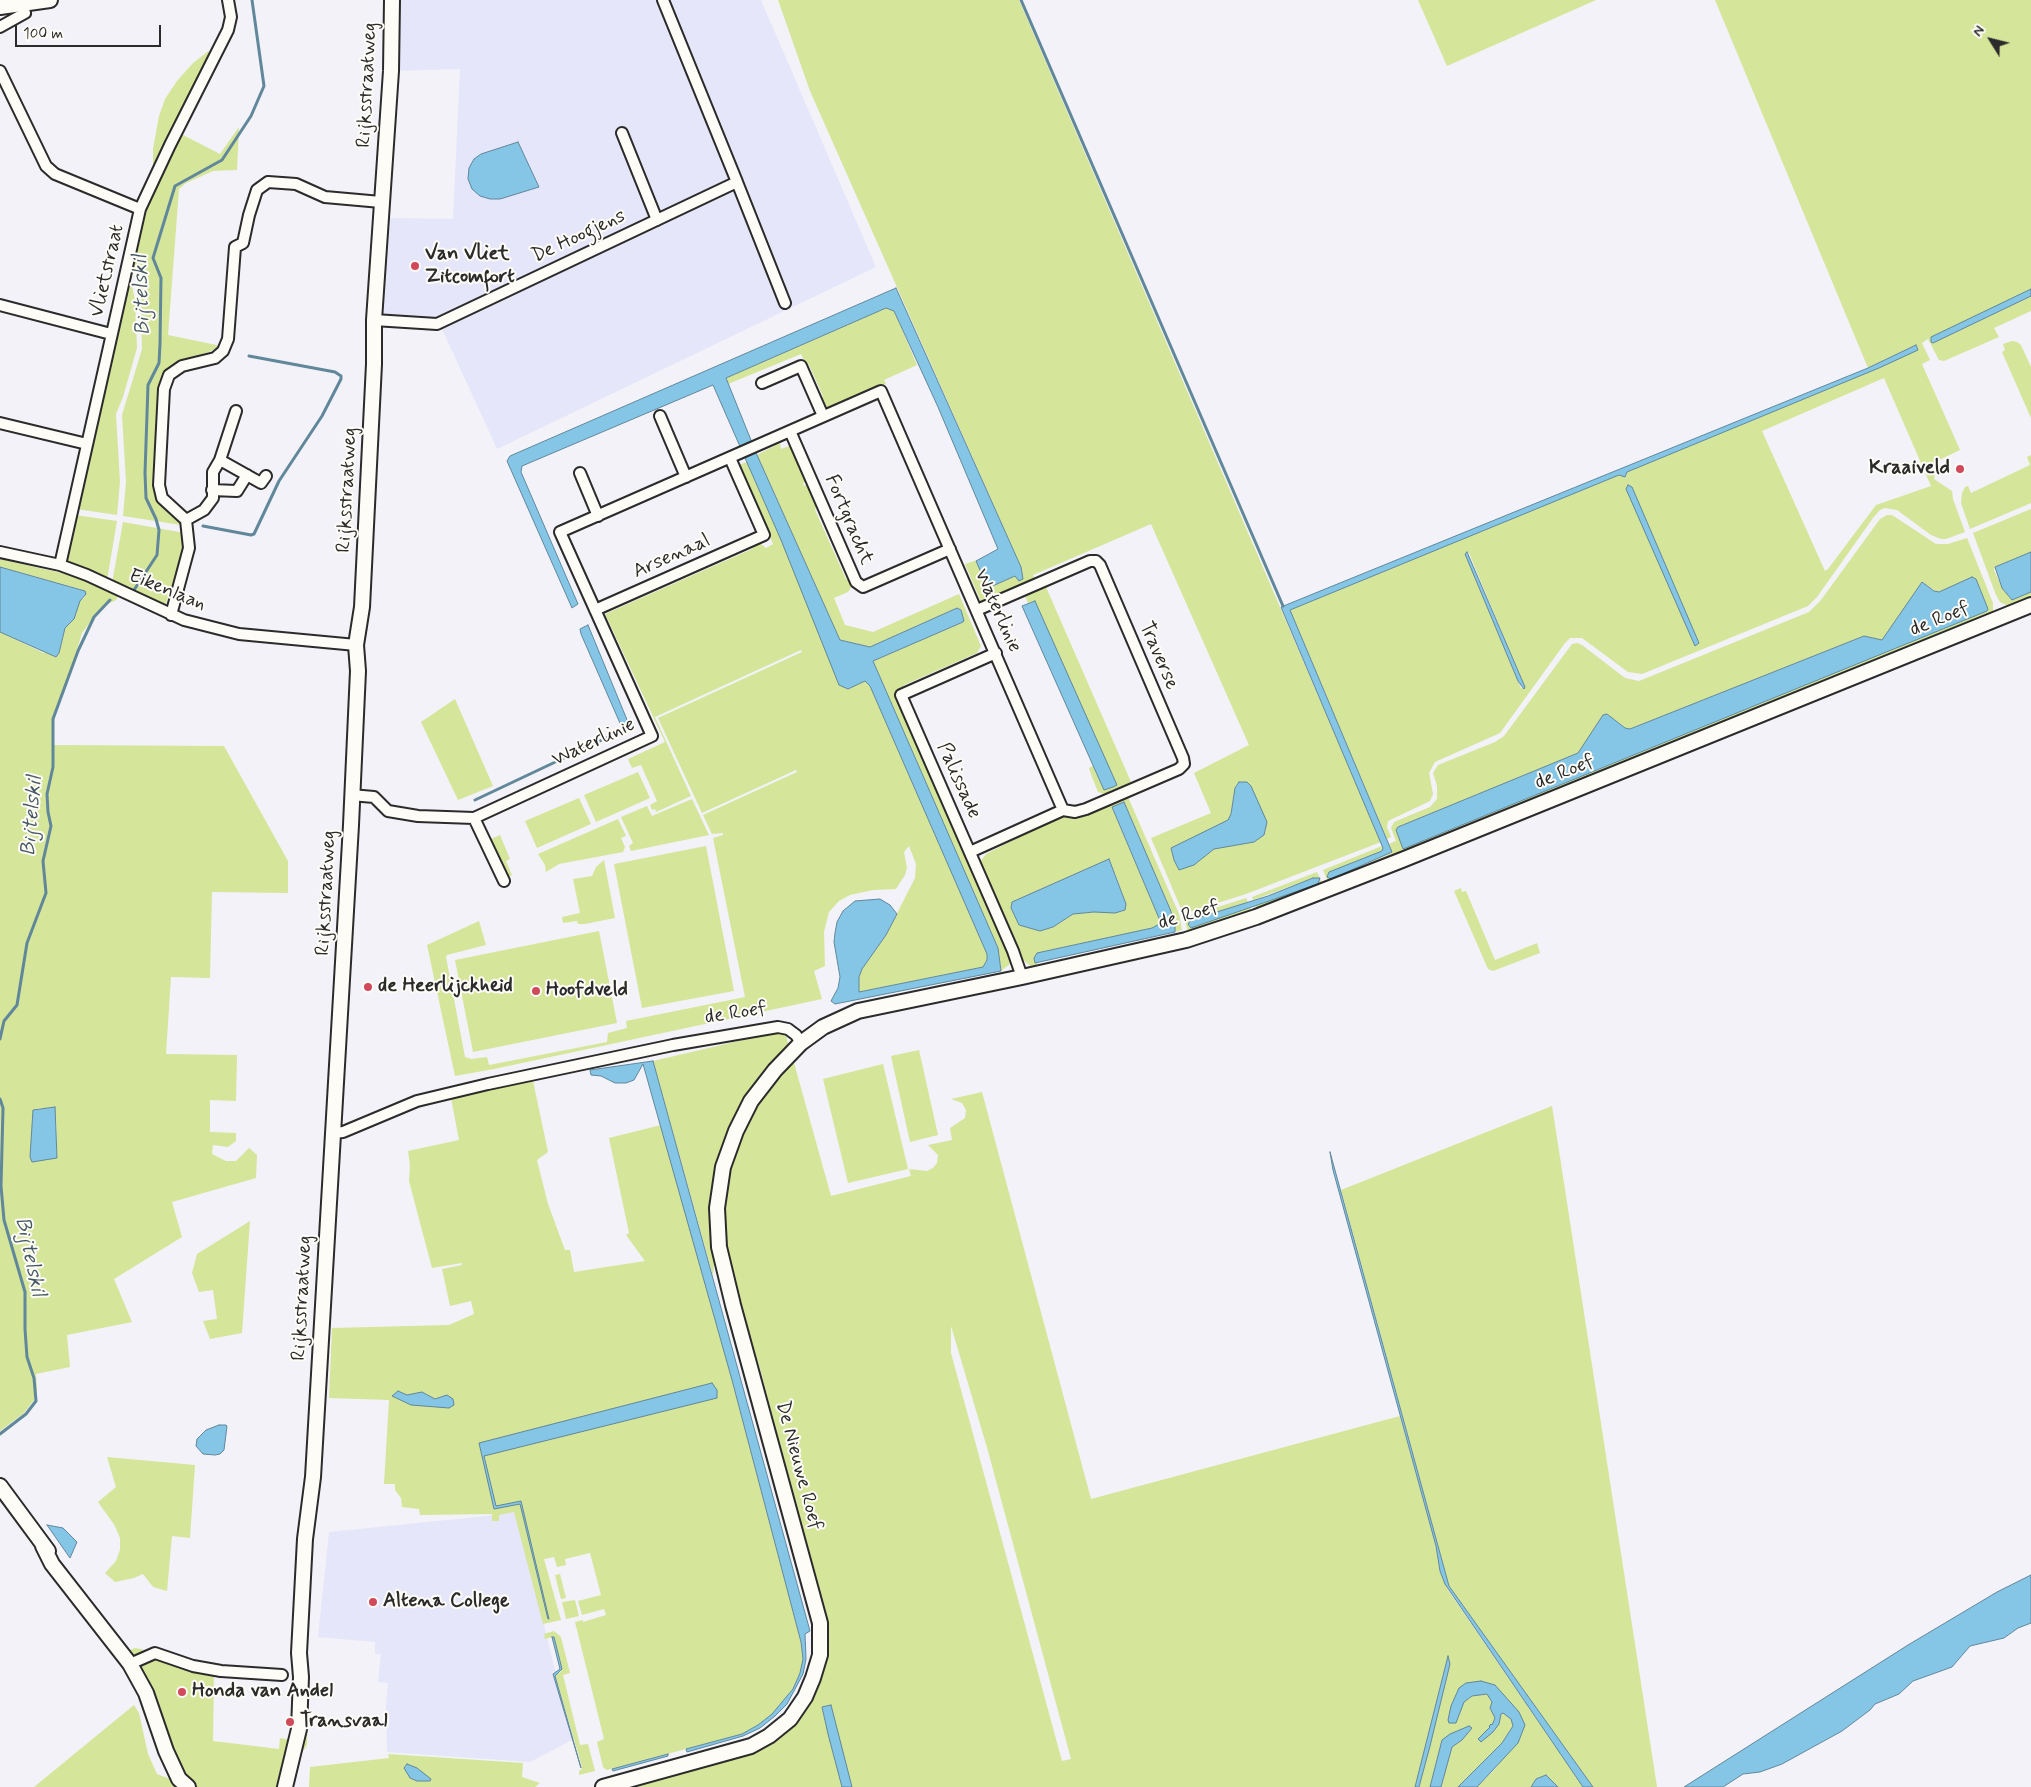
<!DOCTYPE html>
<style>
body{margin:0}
#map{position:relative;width:2031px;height:1787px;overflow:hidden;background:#f2f2f8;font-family:Mynerve,sans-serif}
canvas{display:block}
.north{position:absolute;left:1966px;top:15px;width:50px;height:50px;-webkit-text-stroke:4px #fdfcf7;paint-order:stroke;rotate:306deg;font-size:14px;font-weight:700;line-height:20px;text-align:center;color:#2b2b2b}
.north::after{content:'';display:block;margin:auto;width:18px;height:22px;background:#2b2b2b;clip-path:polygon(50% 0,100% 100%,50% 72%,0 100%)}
.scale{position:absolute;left:15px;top:25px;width:146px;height:22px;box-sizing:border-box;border:2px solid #2b2b2b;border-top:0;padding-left:6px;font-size:15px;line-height:18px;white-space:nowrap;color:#2b2b2b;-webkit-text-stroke:4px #fdfcf7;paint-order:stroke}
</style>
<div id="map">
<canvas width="2031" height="1787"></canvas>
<div class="north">N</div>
<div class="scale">100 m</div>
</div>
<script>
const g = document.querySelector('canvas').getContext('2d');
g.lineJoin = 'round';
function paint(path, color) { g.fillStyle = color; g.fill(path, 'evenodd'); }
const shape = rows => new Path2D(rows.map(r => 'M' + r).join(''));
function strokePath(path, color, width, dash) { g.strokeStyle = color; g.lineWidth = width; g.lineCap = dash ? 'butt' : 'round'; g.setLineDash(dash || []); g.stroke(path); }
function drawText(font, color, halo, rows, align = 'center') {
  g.font = font + ' Mynerve,sans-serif'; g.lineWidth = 4; g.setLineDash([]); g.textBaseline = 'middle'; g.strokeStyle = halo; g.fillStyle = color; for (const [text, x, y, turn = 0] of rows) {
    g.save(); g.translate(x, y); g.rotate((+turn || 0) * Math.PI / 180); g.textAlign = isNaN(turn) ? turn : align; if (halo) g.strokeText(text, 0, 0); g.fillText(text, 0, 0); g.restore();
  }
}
const built = shape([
 [393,0,761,0,876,267,497,449,437,318,381,316,389,218,453,219,460,69,391,71],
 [517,1509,553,1663,576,1738,530,1762,387,1752,386,1706,388,1683,378,1682,381,1654,375,1654,375,1642,318,1637,329,1532,487,1516]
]);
const green = shape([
 [778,0,1019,0,1381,842,1246,894,1186,913,1182,911,1151,838,1211,813,1194,773,1249,745,1151,524,1033,575,1035,580,986,602,981,602,965,564,977,560,988,588,1015,576,1023,579,1021,567,810,91],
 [1237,784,1251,786,1266,829,1264,835,1254,842,1214,849,1194,865,1178,868,1171,849,1225,823,1230,818,1235,788],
 [1418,0,1596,0,1447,66],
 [1715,0,2031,0,2031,289,1930,339,1933,343,2031,296,2031,311,1994,328,1999,337,1944,361,1939,360,1928,339,1922,343,1930,360,1922,364,1960,450,1937,461,1934,479,1952,491,1953,499,1965,532,1946,539,1941,539,1931,535,1897,510,1885,508,1880,510,1873,518,1817,597,1808,606,1642,674,1628,672,1582,638,1570,638,1565,643,1500,733,1435,762,1429,773,1433,794,1430,801,1388,821,1387,827,1391,837,1387,839,1290,610,1619,475,1626,476,1627,472,1879,368,1918,348,1916,345,1868,368],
 [1884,378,1931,486,1876,505,1828,569,1825,571,1762,431],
 [1630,485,1699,643,1695,646],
 [1465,553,1469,553,1525,688,1521,688,1518,681],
 [210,50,200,72,153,167,153,149,159,116,165,99,177,81,193,63],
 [239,127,237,170,213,171,186,183,179,189,168,335,221,346,209,352,178,363,162,380,159,393,154,487,157,497,181,525,123,516,126,482,122,415,142,349,141,300,132,260,146,204,181,134,220,154],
 [129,272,135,300,137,348,123,397,116,414,120,482,117,515,76,509],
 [886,308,894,311,917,365,884,380,886,384,832,408,827,407,821,400,823,396,809,365,805,362,801,354,728,384,726,378],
 [2012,341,2017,342,2021,345,2031,367,2031,418,2002,352,2005,350,2003,344],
 [780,443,781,449,792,445,807,481,803,483,804,486,808,484,817,505,815,510,846,579,850,580,853,585,848,592,834,598,845,625,873,632,959,594,981,646,977,653,904,685,902,689,895,693,1011,956,1010,964,1001,971,998,948,873,661,963,622,964,621,960,612,962,610,957,608,870,647,840,640,757,455],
 [2031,455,2031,503,1970,529,1961,503,1962,493,1965,487,1968,486,1971,493,2030,465,2027,457],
 [747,462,848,689,865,681,870,686,987,954,987,960,983,967,858,992,859,977,862,969,886,935,915,878,916,864,909,846,904,852,907,868,905,875,896,889,873,890,850,895,839,901,829,912,824,932,825,966,814,971,822,999,494,1069,455,1076,427,945,479,921,486,945,447,955,446,957,465,1057,471,1059,487,1057,489,1065,607,1042,608,1033,627,1028,626,1021,745,997,713,838,723,835,723,833,712,834,703,815,797,772,796,770,702,813,658,718,802,652,801,650,655,717,691,796,656,812,655,809,652,810,650,805,657,801,641,765,632,768,628,759,665,742,605,614,752,549,754,545,761,544,766,548,773,544,738,465],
 [2031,509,2031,552,1995,567,1994,570,2002,588,2012,600,2031,592,2031,599,2011,606,2008,606,2000,602,1996,595,1973,533],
 [75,515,117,521,107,580,63,565],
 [1887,515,1892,515,1936,544,1948,544,1967,538,1993,603,1993,613,1329,884,1323,870,1382,846,1382,851,1329,872,1328,878,1332,879,1392,853,1389,844,1396,841,1391,828,1394,822,1430,807,1437,799,1437,786,1433,773,1438,765,1495,742,1504,736,1572,644,1577,643,1582,645,1625,678,1639,681,1809,612,1821,600,1880,519],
 [1976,579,1988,609,1987,611,1404,849,1398,827,1578,753,1607,714,1625,728,1630,729,1864,636,1882,640,1922,582,1937,592],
 [123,522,185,533,185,542,165,607,112,583],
 [0,559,79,577,119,595,116,600,106,605,94,617,82,633,71,670,55,713,52,745,224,746,288,861,288,893,212,892,210,978,171,977,166,1054,237,1055,236,1101,210,1100,210,1132,236,1133,236,1141,228,1147,213,1145,212,1154,226,1161,236,1161,249,1148,257,1155,256,1178,172,1202,182,1237,114,1279,132,1322,67,1335,70,1367,36,1374,37,1390,34,1400,24,1413,0,1431,0,632,44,653,59,653,65,628,74,619,80,601,85,597,80,589,0,567],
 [41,1108,56,1115,57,1157,30,1159,33,1112,33,1110],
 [1046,587,1131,782,1105,794,1098,792,1092,777,1089,768,1093,766,1104,790,1034,601,1028,603,1025,596],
 [455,699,493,786,458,800,421,722],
 [638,772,650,798,596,822,584,795],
 [1128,797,1179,914,1182,930,1175,932,1175,923,1170,909,1124,802,1112,808,1161,923,1152,928,1037,953,1034,958,1035,963,1038,963,1033,968,1023,960,1019,953,980,862,986,854,1064,814,1081,815,1083,817],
 [1115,873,1126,904,1121,912,1094,912,1073,914,1053,927,1040,931,1019,925,1011,908],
 [579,798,591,824,537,848,525,821],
 [692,799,709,835,631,851,629,846,633,843,621,817,647,806,652,816],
 [618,819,626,836,621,838,625,847,623,852,559,864,546,872,545,865,538,854],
 [500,835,510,859,506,861,512,875,508,877,491,839],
 [706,846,734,991,642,1008,614,864],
 [604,860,615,918,585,924,578,924,577,921,563,923,562,917,580,913,573,879,592,876,596,867],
 [1317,872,1323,885,1257,911,1255,905,1318,884,1320,880,1313,878,1253,900,1252,897],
 [1461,888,1462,892,1466,891,1495,960,1537,943,1540,953,1493,971,1488,969,1454,891],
 [1246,898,1248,902,1191,920,1189,926,1192,927,1250,907,1252,913,1192,933,1187,929,1185,920,1187,917],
 [599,931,617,1023,473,1052,455,960],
 [781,1031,786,1036,788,1043,787,1050,724,1145,713,1276,653,1061],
 [919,1050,938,1135,910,1142,891,1056],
 [793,1059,831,1196,911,1176,909,1169,927,1171,933,1168,937,1163,938,1155,928,1145,952,1140,950,1128,965,1118,966,1110,962,1103,951,1099,982,1092,1091,1499,1400,1416,1436,1546,1440,1571,1448,1590,1583,1787,1558,1787,1546,1775,1536,1779,1531,1787,1477,1787,1496,1768,1525,1725,1495,1685,1466,1683,1461,1708,1464,1702,1472,1696,1487,1694,1492,1702,1490,1708,1495,1718,1492,1725,1490,1724,1489,1726,1490,1727,1478,1740,1499,1724,1501,1714,1503,1713,1511,1719,1513,1726,1502,1743,1458,1787,1441,1787,1452,1747,1462,1740,1442,1740,1430,1787,1419,1787,1450,1664,1448,1656,1415,1787,852,1787,830,1705,822,1708,842,1787,627,1787,751,1750,796,1718,826,1626,761,1372,727,1266,722,1205,734,1146,752,1109,769,1085],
 [951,1326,988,1451,1071,1759,1062,1761,951,1353],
 [883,1064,908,1169,848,1183,823,1079],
 [533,1081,548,1152,537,1160,548,1204,565,1250,570,1250,574,1272,645,1261,626,1235,629,1233,609,1138,661,1125,732,1380,801,1642,803,1659,800,1673,793,1689,772,1714,758,1725,742,1734,607,1770,603,1767,597,1742,604,1739,575,1622,583,1620,583,1622,606,1615,604,1609,582,1615,578,1601,601,1595,590,1553,565,1559,566,1565,557,1567,554,1557,544,1559,561,1620,543,1624,514,1512,499,1515,499,1521,492,1521,492,1514,420,1515,419,1509,402,1507,401,1498,395,1490,395,1484,384,1484,389,1400,329,1398,332,1328,449,1325,474,1314,471,1301,450,1306,442,1269,462,1265,462,1263,432,1268,409,1181,410,1165,408,1151,459,1140,451,1098],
 [398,1391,407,1395,426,1395,435,1399,447,1395,449,1408,392,1396],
 [1552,1106,1564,1183,1657,1787,1593,1787,1449,1586,1341,1190],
 [250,1221,242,1333,210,1339,203,1321,217,1319,213,1290,199,1292,192,1273,197,1254],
 [107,1457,195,1465,190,1538,172,1536,167,1591,153,1587,143,1574,134,1578,115,1582,105,1573,116,1561,120,1550,120,1538,115,1526,98,1502,116,1487],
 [560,1574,566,1598,561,1599,555,1575],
 [575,1600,579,1616,566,1619,562,1602],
 [554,1631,561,1637,570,1673,563,1675,580,1745,588,1744,595,1771,579,1775,579,1771,581,1770,582,1767,555,1675,561,1672,552,1637,545,1639,544,1634],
 [135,1648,141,1649,163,1660,214,1673,213,1741,279,1749,280,1738,291,1740,283,1769,276,1787,196,1787,185,1777,170,1744,146,1681,130,1650],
 [308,1703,307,1745,300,1756,302,1746],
 [134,1705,139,1713,148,1754,157,1774,175,1781,180,1787,34,1787],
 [388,1754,523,1763,522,1777,540,1783,535,1787,309,1787,310,1767,389,1758]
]);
const water = shape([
 [518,142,539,187,500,199,490,199,480,196,472,189,468,179,469,168,474,159,481,154,518,142],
 [896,288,1021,567,1023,579,1019,581,1015,576,988,588,976,561,998,549,938,407,894,311,886,308,726,378,757,455,840,640,870,647,957,608,961,610,964,621,963,622,873,661,998,948,1001,971,835,1004,831,1001,838,988,840,977,834,942,835,933,837,922,843,911,855,901,880,899,890,905,897,914,886,935,862,969,859,977,859,992,983,967,987,960,987,954,870,686,865,681,848,689,839,685,781,540,713,385,522,466,521,472,578,604,572,608,507,461,510,456,896,288],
 [2031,289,2031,296,1933,343,1931,342,1931,337,2031,289],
 [1916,345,1918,350,1879,368,1627,472,1625,477,1619,475,1290,610,1392,852,1331,879,1327,877,1329,872,1382,851,1383,848,1281,607,1868,368,1916,345],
 [1628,485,1632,487,1699,643,1695,646,1626,489,1628,485],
 [1467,552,1525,687,1524,689,1518,681,1465,554,1467,552],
 [2031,552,2031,592,2012,600,2002,588,1995,567,2031,552],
 [0,567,85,591,86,594,80,601,74,619,65,628,59,653,56,657,0,632,0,567],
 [1972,577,1976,579,1988,609,1987,611,1403,849,1396,830,1398,827,1578,753,1603,715,1607,714,1625,728,1630,729,1864,636,1882,640,1922,582,1934,591,1939,592,1972,577],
 [1035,601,1117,785,1113,787,1104,790,1022,606,1035,601],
 [588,625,630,727,623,730,581,634,580,629,588,625],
 [1239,782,1247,782,1251,786,1267,822,1264,835,1254,842,1214,849,1194,865,1179,870,1174,860,1171,848,1228,820,1231,814,1235,788,1239,782],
 [1124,802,1170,909,1175,923,1175,932,1035,963,1034,958,1037,953,1152,928,1161,923,1112,807,1124,802],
 [1109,859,1126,904,1125,910,1115,913,1094,912,1073,914,1053,927,1040,931,1019,925,1011,908,1012,902,1109,859],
 [1313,878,1320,878,1318,884,1191,928,1188,924,1191,920,1268,896,1313,878],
 [653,1061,810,1631,805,1634,806,1659,803,1674,787,1704,775,1716,760,1728,743,1736,687,1752,686,1749,742,1734,758,1725,772,1714,793,1689,800,1673,803,1659,801,1642,732,1380,643,1064,634,1080,626,1083,615,1083,601,1076,591,1075,590,1070,653,1061],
 [55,1107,57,1158,32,1162,30,1157,33,1110,55,1107],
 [1330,1152,1449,1586,1593,1787,1583,1787,1445,1584,1440,1571,1436,1546,1333,1170,1330,1152],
 [712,1383,717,1390,717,1398,484,1456,496,1506,521,1501,549,1619,548,1619,520,1504,494,1509,479,1443,712,1383],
 [398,1391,407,1395,422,1392,435,1399,447,1395,453,1399,454,1405,449,1408,411,1405,392,1396,398,1391],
 [219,1425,226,1425,227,1426,224,1450,220,1454,215,1455,203,1454,196,1446,197,1439,206,1430,219,1425],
 [47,1525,63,1528,77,1542,70,1558,47,1525],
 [2031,1575,2031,1623,2018,1628,2004,1638,1970,1646,1952,1667,1913,1681,1899,1694,1875,1704,1870,1710,1842,1731,1782,1764,1760,1772,1743,1774,1723,1787,1684,1787,1908,1645,1997,1592,2031,1575],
 [552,1637,554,1637,562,1669,555,1676,581,1768,553,1674,560,1669,552,1637],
 [1448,1656,1450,1664,1430,1746,1419,1787,1415,1787,1448,1656],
 [1481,1681,1495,1685,1519,1712,1525,1725,1518,1743,1477,1787,1458,1787,1502,1743,1513,1726,1511,1719,1503,1713,1501,1714,1499,1724,1493,1732,1481,1742,1478,1739,1490,1727,1489,1726,1491,1724,1492,1725,1495,1718,1490,1708,1492,1702,1487,1694,1472,1696,1464,1702,1456,1723,1449,1723,1448,1720,1451,1706,1459,1688,1466,1683,1481,1681],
 [831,1705,852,1787,842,1787,828,1734,822,1707,831,1705],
 [1469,1726,1472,1728,1462,1740,1452,1747,1441,1787,1430,1787,1442,1740,1450,1734,1469,1726],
 [668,1754,668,1756,613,1771,612,1769,668,1754],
 [407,1764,417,1768,431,1779,430,1781,417,1781,410,1778,404,1768,407,1764],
 [1546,1775,1558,1787,1531,1787,1536,1779,1546,1775]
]);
const stream = shape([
 [1021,0,1283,606],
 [203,526,251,535,254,534,279,481,322,416,341,379,341,376,335,372,249,356],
 [134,590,157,555,159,530,156,519,146,498,145,473,148,385,159,363,160,344,161,278,153,258,175,186,222,160,251,116,264,86,252,0],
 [475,800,623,730],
 [0,1039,4,1021,17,1005,27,943,46,893,43,861,51,826,48,812,47,794,53,767,53,719,78,651,94,617,110,600],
 [0,1099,3,1108,1,1186,4,1220,25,1292,25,1329,27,1357,34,1378,36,1401,26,1414,0,1434]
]);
const minor = shape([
 [0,27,25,13,22,4],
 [0,71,46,166,55,174,140,209],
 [622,133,657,220],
 [737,182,785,303],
 [0,305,111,334],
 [374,320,437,324,737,182,663,0],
 [762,383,801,366,823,416],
 [660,416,686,477],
 [0,423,87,444],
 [790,431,856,582,863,587,950,549],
 [220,460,261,483,266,476],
 [580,473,598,516],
 [212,490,237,491,247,475],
 [186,520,204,510,213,498,213,472,220,460,236,411],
 [0,552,60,565,87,575,184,620,239,634,356,645],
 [60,565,140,209,170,145,228,30,231,17,228,0],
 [595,610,764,535,730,458],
 [977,610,1090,561,1096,561,1100,565,1183,758,1184,764,1179,769,1086,809,1075,812,1063,810],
 [171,615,189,548,186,520,162,498,159,485,164,389,169,375,182,366,215,358,223,351,228,339,235,247,243,243,249,215,257,190,268,182,296,184,325,197,381,202],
 [996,653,901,695,1013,951,1022,977],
 [351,795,374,797,388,811,418,816,474,818,504,881],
 [474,818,652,736,560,532,881,391,1063,810,970,852],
 [333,1133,343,1132,417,1101,488,1084,673,1045,778,1027,788,1029,796,1035,801,1043],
 [130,1664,155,1653,193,1666,221,1671,282,1675]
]);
const tertiary = shape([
 [0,7,50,0],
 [0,1486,48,1551],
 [43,1546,52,1564,130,1664,146,1693,166,1751,179,1779,188,1787],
 [285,1787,299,1729,301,1677,299,1653,305,1539,313,1477,351,825,358,671,356,645,362,607,374,364,374,320,391,71,392,0],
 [603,1787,751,1746,769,1736,790,1719,805,1697,813,1678,820,1655,820,1623,733,1305,719,1247,717,1208,723,1167,736,1131,751,1101,775,1070,801,1043,823,1027,858,1011,1022,977,1186,940,1256,917,1402,860,2031,605]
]);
const markers = [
 [415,266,5,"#d1495b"],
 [1960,469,5,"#d1495b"],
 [368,987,5,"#d1495b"],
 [536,991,5,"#d1495b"],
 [373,1602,5,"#d1495b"],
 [182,1692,5,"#d1495b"],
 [290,1722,5,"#d1495b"]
];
const streetNames = [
 ["Rijksstraatweg",368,85,-87],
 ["De Hoogjens",579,237,-25],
 ["Vlietstraat",108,271,-77],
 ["Rijksstraatweg",348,490,-87],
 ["Fortgracht",848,520,67],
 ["Arsenaal",672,557,-24],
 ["Eikenlaan",167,591,22],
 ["Waterlinie",997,611,66],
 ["de Roef",1940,620,-22],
 ["Traverse",1158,656,67],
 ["Waterlinie",594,743,-25],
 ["de Roef",1565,773,-22],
 ["Palissade",958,781,66],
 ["Rijksstraatweg",327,893,-87],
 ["de Roef",1189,916,-16],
 ["de Roef",736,1014,-9],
 ["Rijksstraatweg",303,1298,-87],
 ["De Nieuwe Roef",798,1466,75]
];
const poiNames = [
 ["Van Vliet",425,255],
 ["Zitcomfort",425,278],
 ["Kraaiveld",1950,469,"right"],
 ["de Heerlijckheid",378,987],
 ["Hoofdveld",546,991],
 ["Altena College",383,1602],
 ["Honda van Andel",192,1692],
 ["Transvaal",300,1722]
];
const waterNames = [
 ["Bijtelskil",143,295,-92],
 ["Bijtelskil",33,816,-85],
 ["Bijtelskil",29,1257,78]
];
paint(built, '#e5e6f9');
paint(green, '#d5e599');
paint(water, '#85c5e6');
strokePath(water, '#61879b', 1);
strokePath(stream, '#61879b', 3);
strokePath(minor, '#2b2b2b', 14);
strokePath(tertiary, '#2b2b2b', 18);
strokePath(minor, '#fdfcf7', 10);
strokePath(tertiary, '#fdfcf7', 14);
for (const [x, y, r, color] of markers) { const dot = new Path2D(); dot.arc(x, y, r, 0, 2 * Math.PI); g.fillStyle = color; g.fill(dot); strokePath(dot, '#fdfcf7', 2); }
drawText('20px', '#2b2b2b', '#fdfcf7', streetNames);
drawText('bold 20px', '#2b2b2b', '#fdfcf7', poiNames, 'left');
drawText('italic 21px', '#465963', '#fdfcf7', waterNames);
</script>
